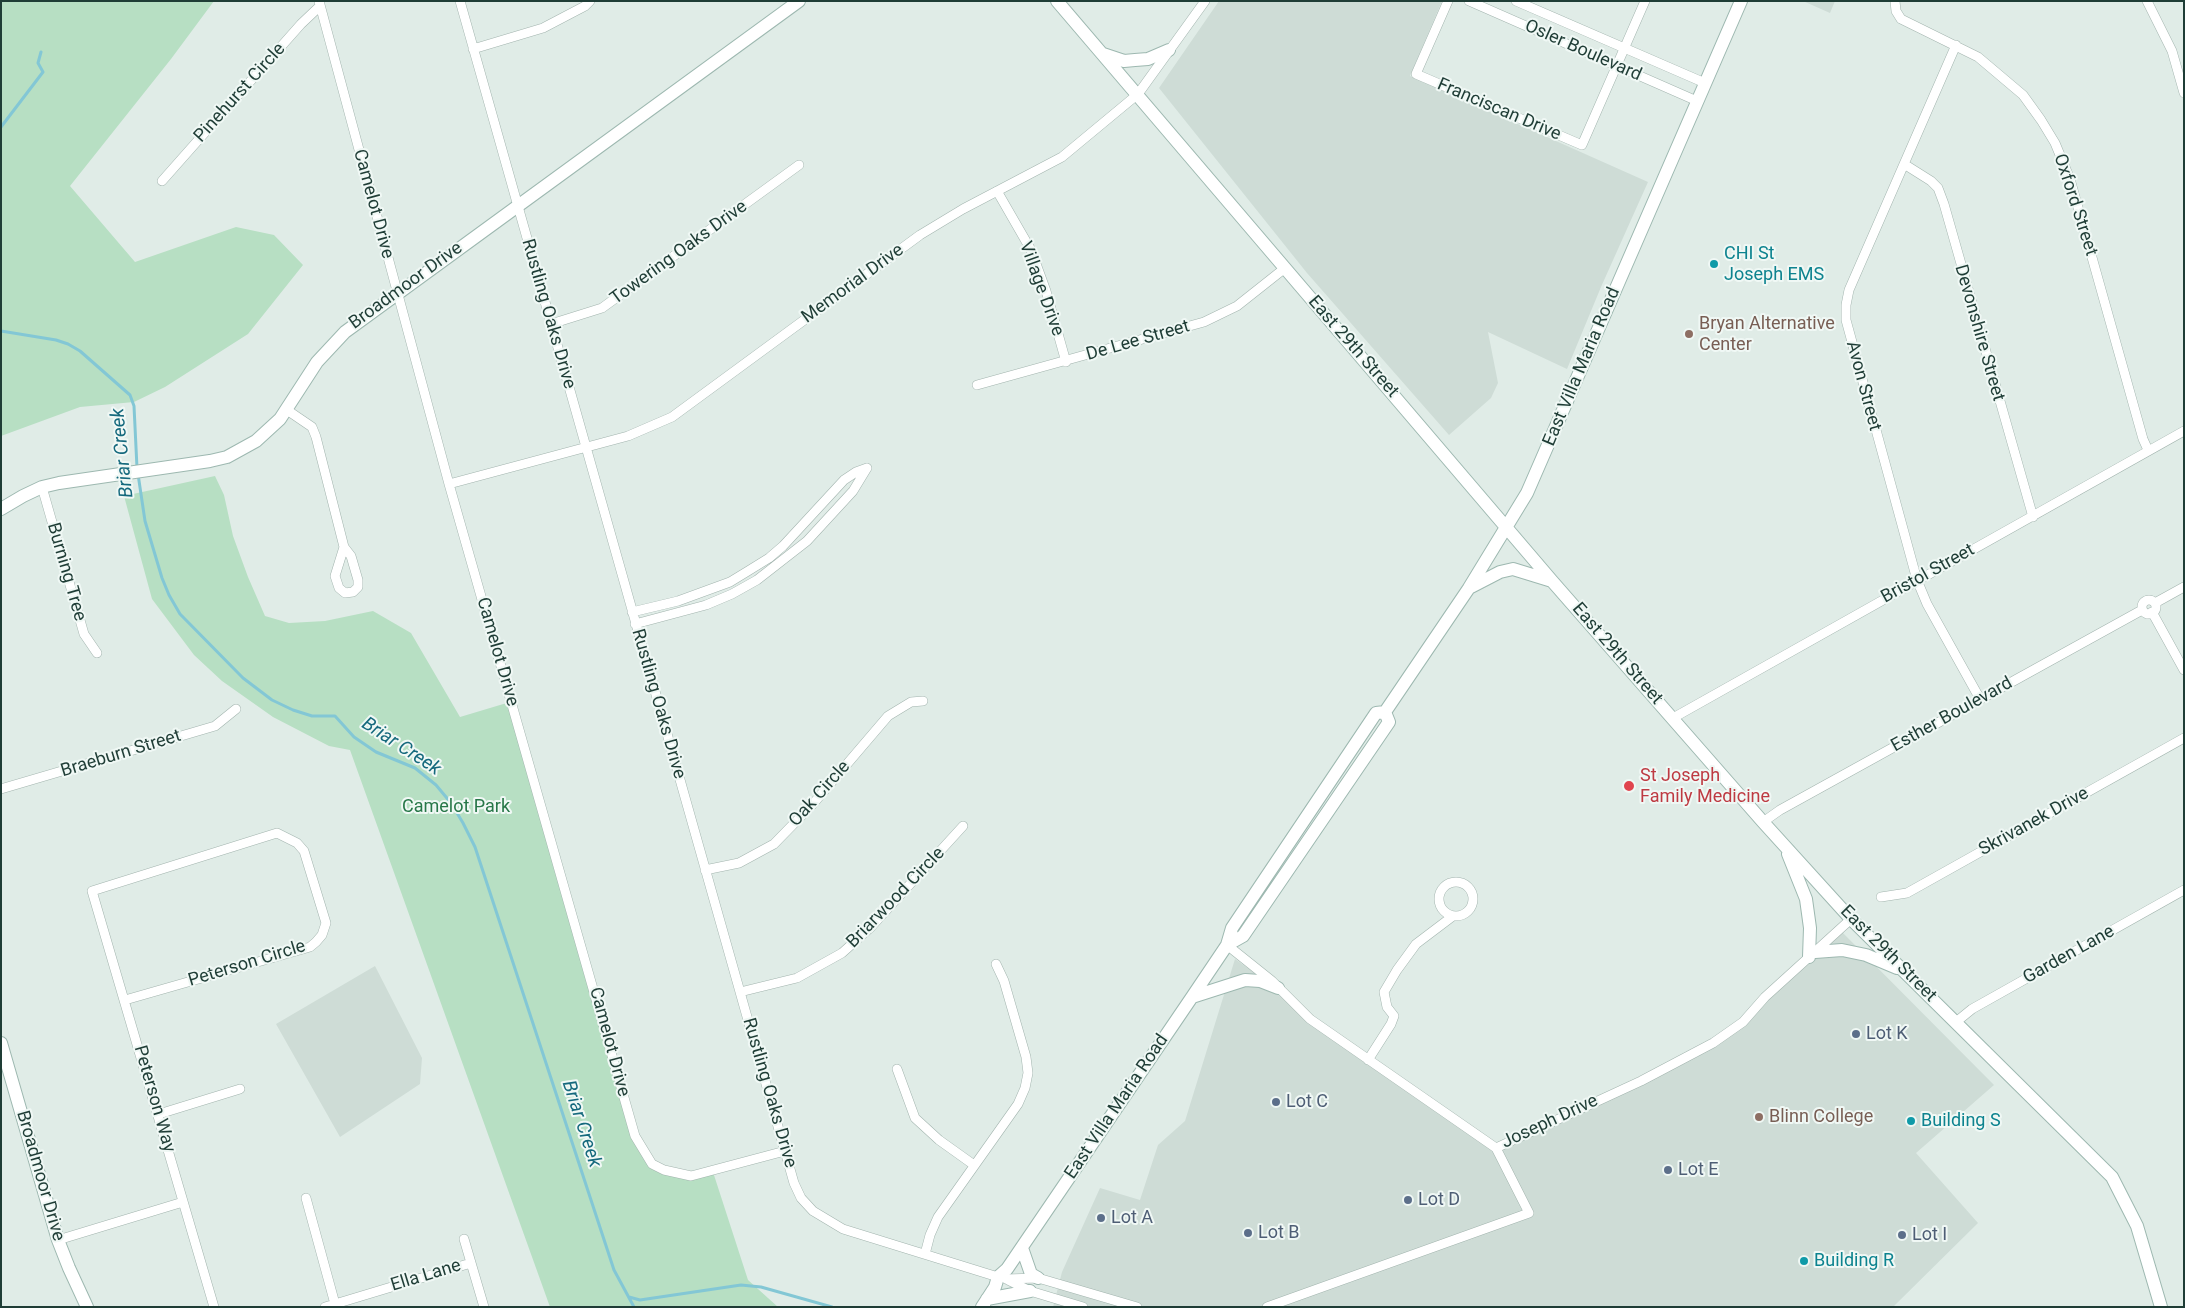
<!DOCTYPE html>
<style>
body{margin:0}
#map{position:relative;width:2185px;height:1308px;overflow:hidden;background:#e0ece7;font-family:Roboto,sans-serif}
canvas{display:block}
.frame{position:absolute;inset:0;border:2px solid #1f3d36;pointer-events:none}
</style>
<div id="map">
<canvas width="2185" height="1308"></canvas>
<div class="frame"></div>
</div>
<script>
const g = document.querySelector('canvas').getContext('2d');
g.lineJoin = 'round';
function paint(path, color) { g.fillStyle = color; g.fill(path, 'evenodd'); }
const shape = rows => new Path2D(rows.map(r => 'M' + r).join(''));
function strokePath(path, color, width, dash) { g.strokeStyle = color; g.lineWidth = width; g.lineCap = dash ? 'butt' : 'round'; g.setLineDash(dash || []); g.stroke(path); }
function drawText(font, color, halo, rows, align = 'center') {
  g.font = font + ' Roboto,sans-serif'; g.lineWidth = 4; g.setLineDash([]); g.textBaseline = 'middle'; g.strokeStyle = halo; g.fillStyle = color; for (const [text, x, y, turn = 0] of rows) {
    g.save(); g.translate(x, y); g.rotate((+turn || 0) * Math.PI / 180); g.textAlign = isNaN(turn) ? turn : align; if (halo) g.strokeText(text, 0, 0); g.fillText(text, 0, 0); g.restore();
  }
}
const built = shape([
 [1219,1,1442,1,1410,76,1648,182,1601,287,1567,369,1488,332,1498,383,1491,398,1449,435,1307,273,1159,88],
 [1803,1,1835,1,1830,13],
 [1839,929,1994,1085,1916,1153,1978,1223,1893,1307,1053,1307,1062,1272,1100,1188,1140,1200,1158,1145,1185,1121,1235,959,1496,1148,1713,1043],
 [375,966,422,1058,420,1084,340,1137,276,1024]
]);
const green = shape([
 [1,1,214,1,171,59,70,186,135,262,236,227,274,235,303,265,248,334,165,387,134,402,80,407,1,436],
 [215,476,224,495,233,536,248,577,265,616,289,623,325,621,373,611,411,633,460,717,510,702,635,1136,652,1164,679,1175,713,1172,748,1280,778,1307,550,1307,350,750,329,746,273,717,222,681,194,655,152,599,124,496]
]);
const stream = shape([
 [1,127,43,72,38,63,41,52],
 [1,331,56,340,68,344,80,351,130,395,134,406,137,468],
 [138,474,145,521,162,578,169,595,180,614,243,678,272,700,293,710,312,716,335,716,354,737,376,752,415,768,436,785,451,803,463,823,475,847,614,1270,634,1307],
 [629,1297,640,1300,741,1285,761,1287,832,1307]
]);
const street = shape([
 [319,1,449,484,635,1136,652,1164,664,1170,691,1176,785,1151],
 [460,1,794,1183,801,1198,813,1211,843,1229,998,1277],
 [1448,1,1416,74,1582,145,1645,1],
 [1469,1,1697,101],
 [1516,1,1705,83],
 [1895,1,1896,11,1901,19,1978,57,2023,95,2041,120,2055,143,2070,179,2143,439,2148,450],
 [2147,1,2172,51,2184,93],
 [1956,45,1849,290,1846,305,1846,320,1917,580,1927,604,1980,699],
 [473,49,543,28,585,6,590,1],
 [1904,164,1931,181,1938,188,1944,204,2033,517],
 [162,181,301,24,320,6],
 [997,191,1031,250,1046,291,1066,362],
 [551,324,602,308,799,165],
 [977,385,1204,322,1237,306,1285,268],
 [287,410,312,427,316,437,344,547,335,576,339,588,345,593,353,592,358,587,358,580,351,556,344,547],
 [449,484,628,436,672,417,920,235,963,209,1062,157,1138,94,1205,1],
 [42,487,84,634,97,653],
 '2142 607a7 7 0 1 1 14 0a7 7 0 1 1-14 0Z',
 [2155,603,2184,587],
 [632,612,678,601,730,582,748,571,769,558,783,546,844,480,856,472,867,468],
 [2152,612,2184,670],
 [635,624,706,605,732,594,757,580,807,541,853,491,867,468],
 [1673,718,2184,431],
 [1,789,215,726,236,709],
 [1763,822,1780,810,2142,610],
 [705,870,739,863,774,844,812,805,888,716,911,702,923,701],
 '1439 899a17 17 0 1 1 34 0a17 17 0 1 1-34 0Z',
 [1881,897,1907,893,2184,738],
 [1227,945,1272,981,1310,1019,1496,1148,1529,1213,1267,1307],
 [740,992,797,978,842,953,871,927,963,826],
 [125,1000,310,947,316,942,322,935,326,923,304,851,297,843,277,833,92,891,214,1307],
 [1956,1022,1972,1009,2184,890],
 [1368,1060,1391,1024,1394,1016,1387,1007,1384,992,1397,970,1416,944,1453,916],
 [897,1069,915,1118,939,1140,974,1165],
 [159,1114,240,1089],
 [1496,1148,1641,1081,1713,1043,1743,1022,1765,997,1851,919],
 [306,1198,335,1304],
 [464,1239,484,1307],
 [58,1240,183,1202],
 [925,1254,930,1235,938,1217,1018,1104,1025,1088,1028,1073,1026,1057,1004,981,996,964],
 [1006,1279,1038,1278,1137,1307],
 [1008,1280,1030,1291,1083,1307],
 [325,1307,471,1263]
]);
const secondary = shape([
 [1057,1,1552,581,1763,822,1851,919,2112,1177,2137,1226,2161,1307],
 [1103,54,1124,61,1135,60,1148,59,1169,50],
 [1,509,23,496,42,487,59,483,210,461,227,457,256,441,280,419,317,362,345,332,799,1],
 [1471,587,1500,572,1513,569,1552,581],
 [1788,854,1806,899,1810,928,1809,957],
 [1227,945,1243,936,1389,722,1385,712],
 [1815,952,1842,950,1866,955,1897,968],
 [1192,997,1245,980,1260,981,1278,988],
 [1,1043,58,1240,69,1268,87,1307],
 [1022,1248,1031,1274,1038,1278],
 [987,1299,1030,1291],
 [982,1307,995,1287,998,1277,1007,1269,1192,997,1227,945,1232,928,1376,713,1385,712,1469,588,1527,493,1741,1]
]);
const markers = [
 [1714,264,5,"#0f9aa8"],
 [1689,334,5,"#8d6e63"],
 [1629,786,6,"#e0444e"],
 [1856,1034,5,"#5c6f8a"],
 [1276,1102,5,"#5c6f8a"],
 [1759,1117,5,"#8d6e63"],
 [1911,1121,5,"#0f9aa8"],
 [1668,1170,5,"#5c6f8a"],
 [1408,1200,5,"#5c6f8a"],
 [1101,1218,5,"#5c6f8a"],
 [1248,1233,5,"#5c6f8a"],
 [1902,1235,5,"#5c6f8a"],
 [1804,1261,5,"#0f9aa8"]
];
const streetNames = [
 ["Osler Boulevard",1583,51,24],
 ["Pinehurst Circle",240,93,-48],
 ["Franciscan Drive",1499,110,23],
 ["Camelot Drive",373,204,75],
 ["Oxford Street",2075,205,72],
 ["Towering Oaks Drive",679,253,-36],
 ["Memorial Drive",853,284,-36],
 ["Broadmoor Drive",406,286,-36],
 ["Village Drive",1041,289,70],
 ["Rustling Oaks Drive",548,314,74],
 ["Devonshire Street",1979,333,74],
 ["De Lee Street",1138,341,-16],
 ["East 29th Street",1353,347,49],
 ["East Villa Maria Road",1582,367,-67],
 ["Avon Street",1863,386,75],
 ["Burning Tree",66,572,74],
 ["Bristol Street",1928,574,-29],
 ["Camelot Drive",497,652,74],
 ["East 29th Street",1617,654,49],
 ["Rustling Oaks Drive",658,704,74],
 ["Esther Boulevard",1952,715,-29],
 ["Braeburn Street",121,754,-17],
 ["Oak Circle",820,794,-48],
 ["Skrivanek Drive",2034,822,-29],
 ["Briarwood Circle",896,898,-46],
 ["East 29th Street",1888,954,45],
 ["Garden Lane",2069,955,-29],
 ["Peterson Circle",247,964,-17],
 ["Camelot Drive",609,1042,75],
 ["Rustling Oaks Drive",769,1093,74],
 ["Peterson Way",154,1099,74],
 ["East Villa Maria Road",1117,1107,-56],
 ["Joseph Drive",1550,1122,-25],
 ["Broadmoor Drive",40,1176,74],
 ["Ella Lane",426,1276,-17]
];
const cultureNames = [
 ["CHI St",1724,254],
 ["Joseph EMS",1724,275],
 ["Building S",1921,1121],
 ["Building R",1814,1261]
];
const educationNames = [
 ["Bryan Alternative",1699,324],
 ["Center",1699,345],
 ["Blinn College",1769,1117]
];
const healthNames = [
 ["St Joseph",1640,776],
 ["Family Medicine",1640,797]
];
const parkNames = [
 ["Camelot Park",456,807]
];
const serviceNames = [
 ["Lot K",1866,1034],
 ["Lot C",1286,1102],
 ["Lot E",1678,1170],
 ["Lot D",1418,1200],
 ["Lot A",1111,1218],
 ["Lot B",1258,1233],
 ["Lot I",1912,1235]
];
const waterNames = [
 ["Briar Creek",123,453,-96],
 ["Briar Creek",401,747,33],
 ["Briar Creek",581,1124,72]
];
paint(built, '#cedcd6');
paint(green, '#b7dfc3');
strokePath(stream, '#83c7d5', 3);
strokePath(street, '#a2b4ae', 10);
strokePath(secondary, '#9db8b0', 14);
strokePath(street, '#fff', 9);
strokePath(secondary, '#fff', 12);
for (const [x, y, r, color] of markers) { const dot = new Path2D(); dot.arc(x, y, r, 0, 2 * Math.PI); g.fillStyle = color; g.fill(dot); strokePath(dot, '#f0f8f5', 2); }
drawText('18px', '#1f3d36', '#f0f8f5', streetNames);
drawText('18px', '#0d838f', '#f0f8f5', cultureNames, 'left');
drawText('18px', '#785e54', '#f0f8f5', educationNames, 'left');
drawText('18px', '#be3a42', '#f0f8f5', healthNames, 'left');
drawText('18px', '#277748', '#f0f8f5', parkNames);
drawText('18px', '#4e5e75', '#f0f8f5', serviceNames, 'left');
drawText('italic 19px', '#15697d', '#f0f8f5', waterNames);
</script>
